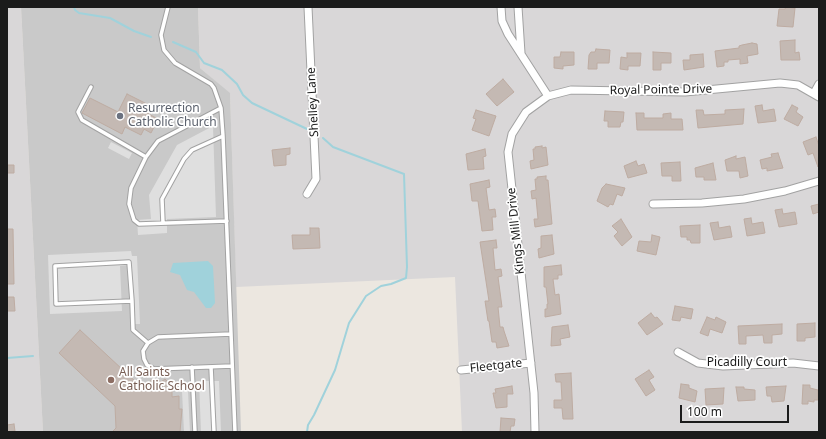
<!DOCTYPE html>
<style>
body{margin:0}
#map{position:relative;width:826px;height:439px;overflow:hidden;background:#ece7e0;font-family:"Noto Sans",sans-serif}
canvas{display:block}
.frame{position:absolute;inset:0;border:8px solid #1b1b1b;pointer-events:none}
.scale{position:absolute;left:680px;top:405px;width:109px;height:18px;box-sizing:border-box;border:2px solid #1b1b1b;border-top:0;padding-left:5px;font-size:12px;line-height:14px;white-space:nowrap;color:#1b1b1b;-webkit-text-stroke:3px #fff;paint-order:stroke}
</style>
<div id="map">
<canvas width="826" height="439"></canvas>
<div class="frame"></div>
<div class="scale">100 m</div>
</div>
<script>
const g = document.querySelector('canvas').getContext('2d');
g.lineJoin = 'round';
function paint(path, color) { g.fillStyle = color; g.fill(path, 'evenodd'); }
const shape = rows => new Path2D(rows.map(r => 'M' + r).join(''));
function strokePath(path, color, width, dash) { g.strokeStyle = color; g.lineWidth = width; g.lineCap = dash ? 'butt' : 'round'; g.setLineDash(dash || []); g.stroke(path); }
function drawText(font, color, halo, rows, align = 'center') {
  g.font = font + ' "Noto Sans",sans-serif'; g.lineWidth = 3.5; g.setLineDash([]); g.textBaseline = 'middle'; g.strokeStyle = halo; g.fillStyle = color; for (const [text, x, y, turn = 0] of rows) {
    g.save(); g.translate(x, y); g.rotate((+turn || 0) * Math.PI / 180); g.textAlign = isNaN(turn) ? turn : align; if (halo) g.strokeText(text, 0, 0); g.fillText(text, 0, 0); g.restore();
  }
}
const residential = shape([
 [7,7,21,7,43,432,7,432],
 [198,7,819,7,819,432,462,432,455,277,236,287,230,94,200,68]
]);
const religious = shape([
 [21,7,198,7,200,68,230,93,241,432,43,432]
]);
const parking = shape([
 [213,126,216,217,167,219,167,233,138,235,137,220,151,219,149,195,177,145],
 [111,142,132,153,129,159,108,148],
 [131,251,132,256,137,256,140,324,131,324,128,265,120,266,122,311,50,314,48,255],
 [199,381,219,381,221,432,201,432],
 [182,391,188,391,190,432,184,432]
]);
const water = shape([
 [208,261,213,266,215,303,211,308,206,308,194,292,187,290,180,275,170,272,173,263]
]);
const stream = shape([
 [74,7,75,10,79,13,110,18,134,31,151,37],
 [173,42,196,52,204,63,222,70,237,84,243,95,252,103,307,129],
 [7,358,33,356],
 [307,432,308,425,314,415,335,370,349,323,366,296,381,286,391,284,406,278,407,267,404,174,333,147,323,138]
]);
const building = shape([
 [786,7,795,8,793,27,777,26,779,9,785,9,786,7],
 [795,40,795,53,799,52,800,60,781,60,780,41,795,40],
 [752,43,757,44,758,54,747,56,748,63,740,64,740,59,728,60,728,62,724,62,724,66,717,67,715,51,739,48,739,46,742,45,752,43],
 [596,49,610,50,609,63,597,63,597,69,588,69,589,55,591,52,595,52,596,49],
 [561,52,574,52,574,65,563,66,563,69,554,68,554,57,560,57,561,52],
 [653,52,671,53,671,63,661,63,661,70,653,70,653,52],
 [627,53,641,53,640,66,628,66,628,70,620,69,621,57,627,58,627,53],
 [703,54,704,67,684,70,683,60,690,60,690,55,703,54],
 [503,79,514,92,497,106,486,94,503,79],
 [127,94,149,105,145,112,158,119,151,133,144,129,141,135,125,127,122,134,82,113,90,98,118,112,127,94],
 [762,105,763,111,774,109,776,121,758,123,755,106,762,105],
 [792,105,798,108,796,112,803,117,798,126,784,119,792,105],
 [744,109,743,124,698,128,696,110,703,110,704,115,725,114,725,110,744,109],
 [476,110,496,116,489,136,472,130,476,119,473,118,476,110],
 [605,111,624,112,623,122,621,122,620,127,608,127,608,121,604,121,605,111],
 [636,113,644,113,644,118,663,118,663,114,671,113,671,119,682,119,683,130,637,130,636,113],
 [816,137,819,146,818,167,813,153,808,155,803,142,816,137],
 [542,146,542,148,546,147,548,165,531,169,530,161,534,160,533,149,535,149,535,147,542,146],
 [290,148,290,154,286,155,286,165,274,166,272,150,290,148],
 [485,149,486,156,483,157,484,169,468,170,466,154,485,149],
 [778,153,783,168,767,171,767,168,762,169,760,160,772,157,771,154,778,153],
 [736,156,736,159,745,157,748,176,740,178,739,171,727,171,725,160,736,156],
 [636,161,638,166,644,164,647,173,628,178,624,166,636,161],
 [680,162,681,181,672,181,672,176,662,176,661,163,680,162],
 [713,163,716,180,704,180,704,177,696,177,695,168,713,163],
 [7,165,14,165,14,173,7,173,7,165],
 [546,176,546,180,548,180,552,224,535,227,534,219,538,219,536,198,532,199,531,191,536,190,535,179,537,179,537,177,546,176],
 [489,180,490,187,486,188,489,210,495,209,496,217,492,217,493,230,482,231,478,201,472,201,470,184,489,180],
 [606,184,625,188,622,196,617,194,613,205,610,204,608,207,597,201,602,188,606,184],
 [819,204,819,212,813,214,811,206,819,204],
 [782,209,783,214,795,212,797,224,779,227,775,210,782,209],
 [751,218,752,224,763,222,765,233,747,236,744,219,751,218],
 [621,219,632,237,622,246,614,236,618,232,612,226,621,219],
 [718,222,719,228,730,226,732,237,714,240,710,223,718,222],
 [700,225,700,243,691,243,690,240,687,240,687,237,681,237,680,226,700,225],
 [310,228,319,228,320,248,293,249,292,235,310,235,310,228],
 [7,229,13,229,14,284,7,284,7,229],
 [552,235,554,254,539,258,538,249,541,248,541,236,552,235],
 [652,235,660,237,656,255,637,251,639,241,651,242,652,235],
 [496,240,497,248,493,248,495,270,501,269,502,276,498,277,502,307,498,307,500,327,503,327,504,331,509,346,497,348,496,342,492,342,489,321,488,321,485,301,489,301,480,242,496,240],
 [561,265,562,275,558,275,558,279,553,279,555,295,559,294,561,314,545,317,545,309,547,309,547,304,548,304,546,287,544,287,544,267,561,265],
 [7,297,14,297,15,311,7,311,7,297],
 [675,306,693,309,691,319,681,317,680,321,672,320,675,306],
 [651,313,655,318,657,317,663,324,647,335,638,323,651,313],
 [707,317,715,320,716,317,726,322,722,333,710,329,708,336,700,333,707,317],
 [815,323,815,337,805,338,805,341,797,341,797,324,815,323],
 [782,324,782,334,772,335,772,343,764,343,763,335,746,336,746,344,739,344,738,326,782,324],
 [568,325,570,337,560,339,561,345,551,346,552,327,568,325],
 [80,330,137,383,149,383,152,379,155,382,158,379,161,382,165,379,168,382,168,388,172,388,172,397,179,396,179,409,182,409,180,432,112,432,116,428,115,406,59,353,80,330],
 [649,370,654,377,649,380,655,390,646,396,635,379,649,370],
 [571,373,573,419,563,419,562,408,554,408,554,400,562,400,561,382,556,382,555,374,571,373],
 [681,384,689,385,689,388,697,391,695,402,679,398,681,384],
 [803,385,810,385,810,388,818,390,818,400,814,400,814,402,808,401,808,404,802,404,803,385],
 [512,386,513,394,507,394,507,407,496,408,493,393,496,393,495,389,512,386],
 [786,386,784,401,772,402,771,396,767,396,766,387,786,386],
 [736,387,744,387,744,389,755,390,755,400,738,401,736,387],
 [724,388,723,404,706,405,705,389,724,388],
 [501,418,515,419,514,426,511,426,510,432,500,432,501,418],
 [14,424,15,431,7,432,7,425,14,424]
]);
const service = shape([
 [168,7,161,35,164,50,175,63,211,84,214,88,221,108,223,136,235,432],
 [91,87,78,112,82,120,146,157],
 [221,108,158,141,146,157,131,188,129,204,134,220,139,224,227,221],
 [163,223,162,199,184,159,192,150,223,136],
 [132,301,56,304,55,266,129,262,132,301,133,330,148,343],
 [231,334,158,337,148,343,143,351,144,359,147,365,154,369,232,366],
 [192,367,195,432],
 [211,367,214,432]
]);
const minor = shape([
 [501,7,502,21,508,34,548,96],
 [518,7,521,53],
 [814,93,819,84],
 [307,194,316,179,308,7],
 [653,204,702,203,744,199,785,191,819,181],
 [678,352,698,363,723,366,793,363,819,366],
 [461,370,531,363],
 [535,432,534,393,508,152,512,134,526,112,548,96,571,90,685,92,780,83,798,85,819,97]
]);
const markers = [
 [120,116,4,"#6b7280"],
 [111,380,4,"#8d6e63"]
];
const streetNames = [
 ["Royal Pointe Drive",661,90,-1],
 ["Shelley Lane",313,102,-93],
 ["Kings Mill Drive",516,231,-96],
 ["Picadilly Court",747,363],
 ["Fleetgate",496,366,-6]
];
const worshipNames = [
 ["Resurrection",128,109],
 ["Catholic Church",128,123]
];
const educationNames = [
 ["All Saints",119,373],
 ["Catholic School",119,387]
];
paint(residential, '#d9d7d8');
paint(religious, '#c9c9c9');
paint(parking, '#dfdfdf');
paint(water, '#a0d2db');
strokePath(stream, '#a0d2db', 2);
paint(building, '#c4b9b3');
strokePath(building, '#beaca2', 1);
strokePath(service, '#a2a2a2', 5.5);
strokePath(minor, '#a2a2a2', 9);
strokePath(service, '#fff', 3.5);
strokePath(minor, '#fff', 7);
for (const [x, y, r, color] of markers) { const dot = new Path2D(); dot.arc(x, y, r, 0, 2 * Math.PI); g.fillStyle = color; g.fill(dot); strokePath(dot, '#fff', 1.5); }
drawText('12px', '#1b1b1b', '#fff', streetNames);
drawText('12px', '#5b616d', '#fff', worshipNames, 'left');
drawText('12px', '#785e54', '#fff', educationNames, 'left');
</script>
